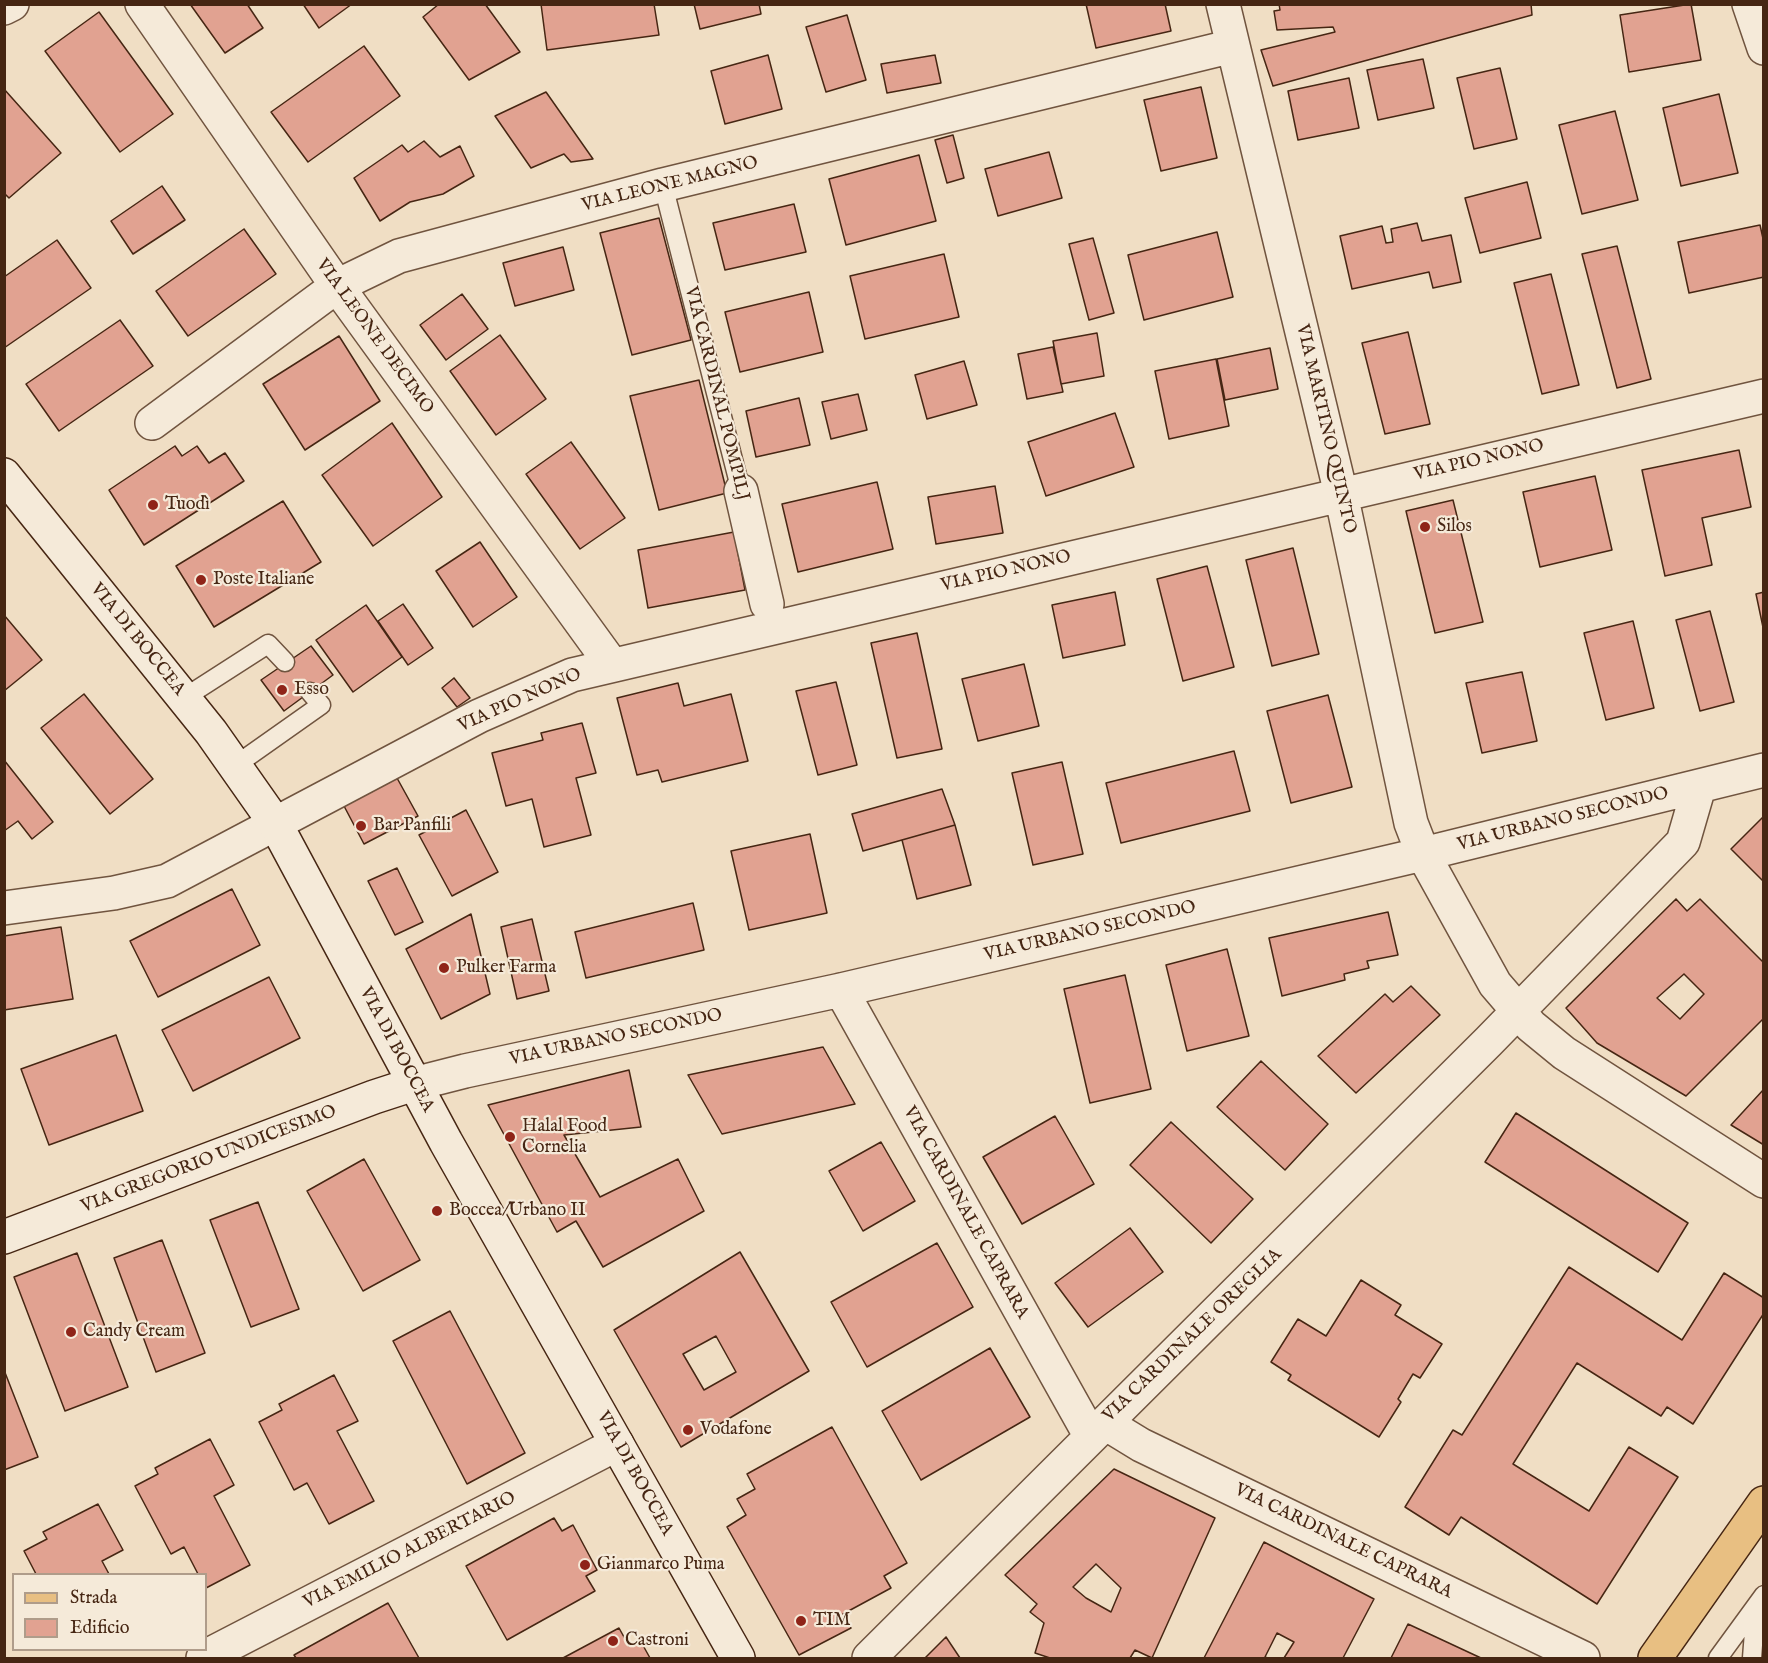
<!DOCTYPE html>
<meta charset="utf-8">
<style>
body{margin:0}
#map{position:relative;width:1768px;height:1663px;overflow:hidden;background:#f0dec4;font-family:"IM FELL English",serif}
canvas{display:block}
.frame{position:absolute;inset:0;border:6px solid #462613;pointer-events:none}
.legend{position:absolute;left:12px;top:1573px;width:195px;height:78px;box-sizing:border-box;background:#f5ead9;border:2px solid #af9c8a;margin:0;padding:8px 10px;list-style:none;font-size:18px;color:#462613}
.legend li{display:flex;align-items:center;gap:12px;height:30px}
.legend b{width:30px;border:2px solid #af9c8a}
</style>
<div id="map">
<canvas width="1768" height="1663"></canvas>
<div class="frame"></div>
<ul class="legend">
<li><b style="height:8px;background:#e8bf82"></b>Strada</li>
<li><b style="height:16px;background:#e1a291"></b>Edificio</li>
</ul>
</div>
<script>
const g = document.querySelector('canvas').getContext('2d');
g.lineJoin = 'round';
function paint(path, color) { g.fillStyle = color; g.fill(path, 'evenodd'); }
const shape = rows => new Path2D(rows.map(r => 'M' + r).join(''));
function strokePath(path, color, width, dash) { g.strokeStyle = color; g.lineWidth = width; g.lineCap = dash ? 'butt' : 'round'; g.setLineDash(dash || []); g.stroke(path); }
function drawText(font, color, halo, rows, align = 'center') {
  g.font = font + ' "IM FELL English",serif'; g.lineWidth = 4.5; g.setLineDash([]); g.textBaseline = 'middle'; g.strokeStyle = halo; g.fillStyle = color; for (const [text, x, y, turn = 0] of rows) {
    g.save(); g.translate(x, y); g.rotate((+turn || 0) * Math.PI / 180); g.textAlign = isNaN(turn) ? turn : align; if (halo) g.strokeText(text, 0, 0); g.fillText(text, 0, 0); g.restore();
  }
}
const building = shape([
 [190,4,247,4,263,28,225,53,190,4],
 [303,4,352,4,319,28,303,4],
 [439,4,485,4,520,52,469,80,423,17,439,4],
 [541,4,654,4,659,35,547,50,541,4],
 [694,4,759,4,761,14,700,29,694,4],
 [1086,4,1165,4,1171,31,1096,48,1086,4],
 [1279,4,1531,4,1532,15,1273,86,1261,50,1335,32,1333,27,1277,30,1274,11,1280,10,1279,4],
 [1691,4,1701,60,1629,72,1620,15,1691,4],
 [99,12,173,114,120,152,45,51,99,12],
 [847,15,866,80,826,92,806,27,847,15],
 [364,46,400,96,308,162,271,112,364,46],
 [768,55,782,109,725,124,711,71,768,55],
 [935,55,941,83,887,93,881,64,935,55],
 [1423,59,1434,108,1378,120,1367,70,1423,59],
 [1500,68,1517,139,1474,149,1457,78,1500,68],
 [1349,78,1359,128,1298,140,1288,91,1349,78],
 [1201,87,1217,158,1161,171,1144,100,1201,87],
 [4,89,61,153,9,198,4,193,4,89],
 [546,92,593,159,571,162,564,154,531,168,495,116,546,92],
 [1719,94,1738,173,1681,186,1663,108,1719,94],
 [1615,111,1638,200,1582,214,1559,125,1615,111],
 [953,135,964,178,947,183,935,140,953,135],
 [424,141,440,157,460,146,474,176,443,194,410,202,380,221,354,178,402,145,408,152,424,141],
 [1049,152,1062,198,998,216,985,169,1049,152],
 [919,155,936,221,846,245,829,179,919,155],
 [1527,182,1541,238,1480,253,1465,198,1527,182],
 [162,186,185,220,133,254,111,221,162,186],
 [794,204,806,252,725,270,713,223,794,204],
 [659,218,691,340,632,355,600,233,659,218],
 [1417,223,1422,241,1451,235,1461,282,1433,288,1429,272,1352,289,1340,236,1382,226,1386,243,1393,242,1391,229,1417,223],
 [1760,225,1764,243,1764,277,1689,293,1678,242,1760,225],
 [244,229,276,274,188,336,156,291,244,229],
 [1217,232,1233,297,1144,320,1128,255,1217,232],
 [1093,238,1114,313,1089,320,1069,244,1093,238],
 [57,240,91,288,4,348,4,277,57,240],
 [1617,246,1651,379,1617,388,1582,254,1617,246],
 [563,247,574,290,515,306,503,263,563,247],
 [944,254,959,317,865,339,850,276,944,254],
 [1551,274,1579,385,1542,394,1514,283,1551,274],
 [809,292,823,352,740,372,725,312,809,292],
 [462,294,488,329,446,360,420,325,462,294],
 [120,320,153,366,59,431,26,384,120,320],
 [1408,332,1430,424,1385,434,1362,343,1408,332],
 [1097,333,1104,376,1061,384,1053,341,1097,333],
 [500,335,546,399,496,435,450,371,500,335],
 [339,336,380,401,305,450,263,384,339,336],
 [1053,347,1063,392,1027,399,1018,354,1053,347],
 [1270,348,1278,389,1225,400,1217,359,1270,348],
 [1216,359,1229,426,1169,439,1155,371,1216,359],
 [964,361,977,405,927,419,915,375,964,361],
 [699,380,727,493,659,510,630,396,699,380],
 [858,394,867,430,831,439,822,402,858,394],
 [799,398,810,445,756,457,746,411,799,398],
 [1115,413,1134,467,1046,496,1028,442,1115,413],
 [392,423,442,497,373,546,322,475,392,423],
 [571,442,625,518,580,549,526,474,571,442],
 [175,446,182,456,197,446,209,463,225,453,244,481,144,545,109,490,175,446],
 [1739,450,1751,507,1702,518,1712,565,1665,576,1642,470,1739,450],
 [1595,476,1612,550,1540,567,1523,492,1595,476],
 [877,482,893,549,798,572,782,504,877,482],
 [995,486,1003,533,936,544,928,497,995,486],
 [1453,500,1483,622,1435,633,1406,511,1453,500],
 [283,501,321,562,214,627,176,566,283,501],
 [734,532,745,590,648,608,638,550,734,532],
 [480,542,517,597,473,627,436,571,480,542],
 [1293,548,1319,654,1272,666,1246,560,1293,548],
 [1207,566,1234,667,1183,681,1157,579,1207,566],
 [1115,592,1125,645,1063,658,1052,605,1115,592],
 [1764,592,1764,632,1756,594,1764,592],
 [403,604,433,648,408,665,378,621,403,604],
 [366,605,402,657,353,692,316,640,366,605],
 [1710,611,1734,702,1700,711,1676,620,1710,611],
 [4,615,42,660,4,691,4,615],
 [1633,621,1654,708,1606,720,1584,633,1633,621],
 [917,633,942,749,897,758,871,643,917,633],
 [311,646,333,675,284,711,261,680,311,646],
 [1024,664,1039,726,978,741,962,679,1024,664],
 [1522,672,1537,741,1482,753,1466,683,1522,672],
 [454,678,470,698,457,707,442,688,454,678],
 [836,682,857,765,818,775,796,691,836,682],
 [678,683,684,706,731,694,748,761,662,782,658,770,637,775,617,698,678,683],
 [84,694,153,779,110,814,41,728,84,694],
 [1328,695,1352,787,1291,803,1267,711,1328,695],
 [582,723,596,773,576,778,591,835,544,847,532,799,506,806,492,753,543,740,541,733,582,723],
 [1234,751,1250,811,1121,843,1106,783,1234,751],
 [4,760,53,822,32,839,18,821,4,831,4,760],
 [1062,762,1083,854,1033,865,1012,773,1062,762],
 [397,778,418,816,364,844,344,806,397,778],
 [942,789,955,825,863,851,852,814,942,789],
 [466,810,498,872,452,896,419,835,466,810],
 [1764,816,1764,882,1731,849,1764,816],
 [955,825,971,885,917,899,902,840,955,825],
 [810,834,827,913,749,930,731,851,810,834],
 [397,868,423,922,395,935,368,881,397,868],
 [232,889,260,945,158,997,130,941,232,889],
 [1676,899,1687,911,1700,899,1764,963,1764,1018,1686,1096,1597,1043,1566,1008,1676,899],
 [1684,974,1704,994,1680,1019,1657,998,1684,974],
 [693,903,704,950,586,978,575,932,693,903],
 [1388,912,1398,955,1367,961,1369,968,1344,974,1345,980,1282,996,1269,938,1388,912],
 [471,914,490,994,441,1019,406,949,471,914],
 [532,919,549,991,517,999,501,927,532,919],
 [61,927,73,999,4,1010,4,936,61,927],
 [1227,949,1249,1036,1187,1051,1166,965,1227,949],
 [1125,975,1151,1089,1090,1103,1064,989,1125,975],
 [269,977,300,1038,193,1091,162,1030,269,977],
 [1411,986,1440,1015,1356,1093,1318,1056,1385,994,1393,1002,1411,986],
 [116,1035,143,1111,49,1145,21,1069,116,1035],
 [823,1047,855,1104,722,1134,688,1075,823,1047],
 [1261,1061,1328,1124,1285,1170,1217,1107,1261,1061],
 [629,1070,641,1127,564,1135,600,1197,678,1159,704,1211,603,1267,576,1221,557,1232,488,1105,629,1070],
 [1764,1089,1764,1145,1731,1125,1764,1089],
 [1516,1113,1688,1223,1658,1272,1485,1162,1516,1113],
 [1055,1116,1094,1184,1022,1224,983,1157,1055,1116],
 [1171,1122,1253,1199,1211,1243,1130,1165,1171,1122],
 [881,1142,915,1201,863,1231,829,1171,881,1142],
 [364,1159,420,1260,363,1291,307,1191,364,1159],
 [258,1202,299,1309,251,1327,210,1220,258,1202],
 [1130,1228,1163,1272,1088,1327,1055,1283,1130,1228],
 [162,1240,205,1353,156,1372,114,1258,162,1240],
 [937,1243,973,1307,867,1367,831,1302,937,1243],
 [740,1252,809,1371,681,1447,614,1330,740,1252],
 [716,1336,736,1372,704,1390,683,1354,716,1336],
 [77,1253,128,1387,65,1411,14,1277,77,1253],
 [1569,1267,1682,1340,1724,1273,1764,1298,1764,1313,1693,1424,1667,1407,1661,1416,1577,1363,1513,1464,1589,1511,1629,1447,1678,1477,1597,1604,1461,1517,1449,1535,1405,1507,1453,1430,1462,1435,1569,1267],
 [1361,1280,1401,1305,1395,1315,1442,1344,1420,1378,1413,1374,1398,1399,1401,1402,1379,1437,1288,1380,1291,1375,1271,1362,1298,1319,1326,1336,1361,1280],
 [450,1311,525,1453,467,1484,393,1341,450,1311],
 [990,1348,1030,1417,921,1480,882,1411,990,1348],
 [4,1370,38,1457,4,1470,4,1370],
 [334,1375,358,1421,337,1431,374,1501,329,1524,307,1483,294,1490,259,1422,282,1410,279,1404,334,1375],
 [832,1427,907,1563,884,1576,891,1588,843,1614,851,1628,799,1655,727,1527,746,1515,737,1499,755,1489,747,1474,832,1427],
 [210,1439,234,1485,214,1496,250,1565,206,1588,206,1574,198,1574,184,1547,171,1554,135,1486,158,1474,155,1468,210,1439],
 [1114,1469,1215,1518,1152,1658,1135,1650,1130,1658,1050,1658,1035,1653,1044,1623,1030,1612,1037,1604,1005,1575,1114,1469],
 [1096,1564,1121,1588,1111,1612,1086,1598,1073,1587,1096,1564],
 [98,1504,123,1550,102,1561,109,1574,36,1574,24,1551,47,1539,43,1532,98,1504],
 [554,1518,562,1531,573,1525,597,1570,586,1576,595,1591,507,1640,466,1566,554,1518],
 [1264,1542,1374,1599,1343,1658,1284,1658,1294,1642,1277,1633,1265,1657,1268,1658,1204,1658,1264,1542],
 [388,1603,419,1658,296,1658,294,1655,388,1603],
 [1408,1624,1481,1658,1391,1658,1408,1624],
 [619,1628,629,1646,640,1640,650,1658,563,1658,619,1628],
 [946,1637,960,1658,925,1658,946,1637]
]);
const lane = shape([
 [663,185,741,491],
 [184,698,268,644,285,662],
 [236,765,321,705,310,692],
 [1718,1658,1764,1595],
 [1752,1658,1756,1606]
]);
const street = shape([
 [142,4,337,286,612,665],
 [1223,4,1341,494,1411,823,1423,854,1495,984,1531,1026,1564,1053,1764,1181],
 [1749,4,1764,48],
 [4,8,12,4],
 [152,423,337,286,399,256,663,185,1233,46],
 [741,491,767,604],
 [4,908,114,893,167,881,479,716,572,675,1764,396],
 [841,990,1090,1435],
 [414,1084,465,1071,841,990,1423,854,1764,770],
 [1105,1423,1141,1445,1583,1658],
 [203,1658,617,1444],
 [869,1658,1489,1041,1683,842,1699,787]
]);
const secondary = shape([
 [4,475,211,732,275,823,446,1142,738,1658],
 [4,1237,374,1097,414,1084]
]);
const primary = shape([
 [1655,1658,1764,1503]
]);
const markers = [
 [153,505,6,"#8f2418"],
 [1425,527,6,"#8f2418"],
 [201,580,6,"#8f2418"],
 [282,690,6,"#8f2418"],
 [361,826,6,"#8f2418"],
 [444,968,6,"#8f2418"],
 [510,1137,6,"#8f2418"],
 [437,1211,6,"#8f2418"],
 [71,1332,6,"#8f2418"],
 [688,1430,6,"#8f2418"],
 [585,1565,6,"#8f2418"],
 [801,1621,6,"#8f2418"],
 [613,1641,6,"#8f2418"]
];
const streetNames = [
 ["VIA LEONE MAGNO",670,185,-14],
 ["VIA LEONE DECIMO",374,337,54],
 ["VIA CARDINAL POMPILJ",716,394,76],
 ["VIA MARTINO QUINTO",1325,429,77],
 ["VIA PIO NONO",1479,461,-13],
 ["VIA PIO NONO",1006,572,-13],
 ["VIA DI BOCCEA",137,640,51],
 ["VIA PIO NONO",520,701,-24],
 ["VIA URBANO SECONDO",1563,820,-14],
 ["VIA URBANO SECONDO",1090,932,-13],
 ["VIA URBANO SECONDO",616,1038,-12],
 ["VIA DI BOCCEA",396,1050,62],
 ["VIA GREGORIO UNDICESIMO",209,1160,-21],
 ["VIA CARDINALE CAPRARA",965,1213,61],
 ["VIA CARDINALE OREGLIA",1193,1336,-44],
 ["VIA DI BOCCEA",634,1474,61],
 ["VIA CARDINALE CAPRARA",1343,1542,26],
 ["VIA EMILIO ALBERTARIO",410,1551,-27]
];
const poiNames = [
 ["Tuodì",165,505],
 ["Silos",1437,527],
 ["Poste Italiane",213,580],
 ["Esso",294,690],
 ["Bar Panfili",373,826],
 ["Pulker Farma",456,968],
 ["Halal Food",522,1127],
 ["Cornelia",522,1148],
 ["Boccea/Urbano II",449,1211],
 ["Candy Cream",83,1332],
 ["Vodafone",700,1430],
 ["Gianmarco Puma",597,1565],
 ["TIM",813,1621],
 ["Castroni",625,1641]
];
paint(building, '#e1a291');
strokePath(building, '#462613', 1.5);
strokePath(lane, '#70543f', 21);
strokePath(street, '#70543f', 36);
strokePath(secondary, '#462613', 36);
strokePath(primary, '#462613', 36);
strokePath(lane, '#f5ead9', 18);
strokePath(street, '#f5ead9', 33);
strokePath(secondary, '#f5ead9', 33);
strokePath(primary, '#e8bf82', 33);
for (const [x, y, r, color] of markers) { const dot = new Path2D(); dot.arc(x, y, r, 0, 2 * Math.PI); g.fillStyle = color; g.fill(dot); strokePath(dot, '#f5ead9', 2); }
drawText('18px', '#462613', '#f5ead9', streetNames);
drawText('18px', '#462613', '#f5ead9', poiNames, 'left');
</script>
